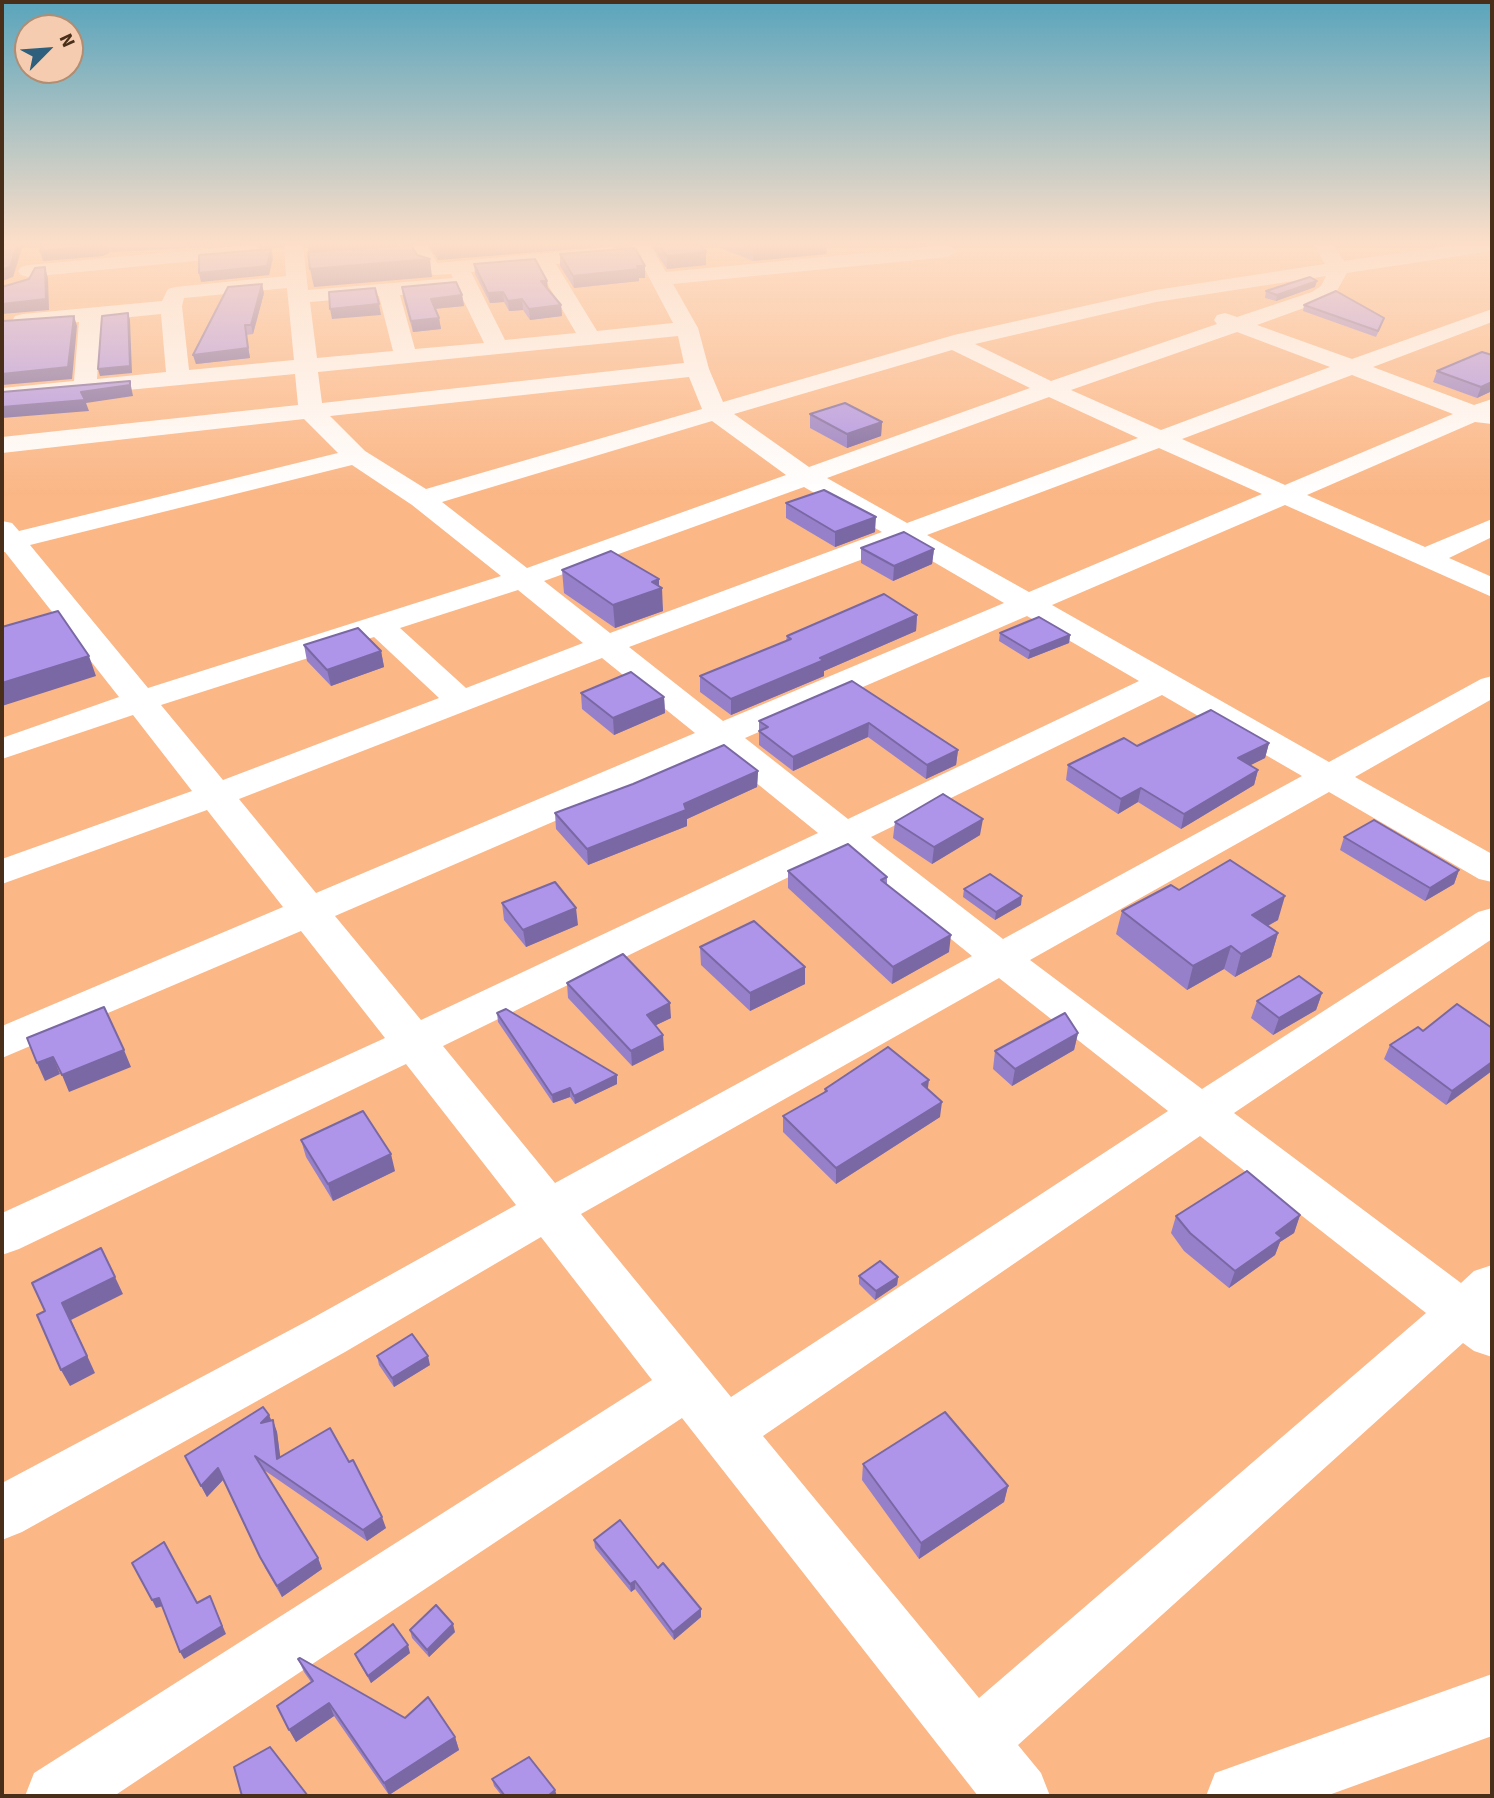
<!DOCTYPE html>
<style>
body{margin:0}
#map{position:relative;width:1494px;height:1798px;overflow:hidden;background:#fbb786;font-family:"Source Sans 3",sans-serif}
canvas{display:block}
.frame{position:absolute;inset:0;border:4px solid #492e19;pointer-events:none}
.north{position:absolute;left:14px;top:14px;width:70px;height:70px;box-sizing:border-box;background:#f5ccaf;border:2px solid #b08d73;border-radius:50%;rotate:65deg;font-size:19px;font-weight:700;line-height:28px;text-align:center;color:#492e19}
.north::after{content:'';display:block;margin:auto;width:24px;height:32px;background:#2e607e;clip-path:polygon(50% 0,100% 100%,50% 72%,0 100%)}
</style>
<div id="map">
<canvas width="1494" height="1798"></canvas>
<div class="frame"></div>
<div class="north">N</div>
</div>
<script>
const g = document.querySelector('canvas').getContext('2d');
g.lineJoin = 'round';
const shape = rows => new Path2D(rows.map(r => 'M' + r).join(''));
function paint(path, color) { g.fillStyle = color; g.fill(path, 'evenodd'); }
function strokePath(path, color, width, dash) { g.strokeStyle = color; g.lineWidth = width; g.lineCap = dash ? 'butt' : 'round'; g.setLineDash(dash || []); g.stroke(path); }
const minor = shape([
 [250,245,257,247,260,251,257,255,28,277,21,275,18,271,21,267,28,265,250,245],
 [284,245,303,245,308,290,453,278,451,274,435,275,422,272,409,245,427,245,437,263,611,247,618,249,621,253,618,257,611,259,556,264,597,331,673,323,632,245,650,245,666,272,948,245,958,251,948,257,673,284,698,328,709,369,723,402,954,335,1156,290,1325,264,1314,245,1334,245,1344,261,1456,245,1492,245,1492,251,1347,273,1335,294,1326,300,1257,325,1352,359,1492,309,1492,322,1373,367,1474,405,1492,399,1492,424,1475,422,1307,495,1425,547,1492,519,1492,537,1449,558,1492,577,1492,597,1285,505,1052,605,1329,762,1481,679,1492,676,1492,699,1355,777,1492,854,1492,882,1479,879,1329,792,1030,960,1202,1089,1478,912,1492,908,1492,939,1234,1113,1461,1283,1474,1271,1492,1265,1492,1357,1474,1351,1463,1343,1018,1745,1041,1773,1050,1796,978,1796,682,1418,114,1796,25,1796,34,1773,652,1380,541,1237,345,1352,22,1532,2,1540,2,1483,309,1320,516,1205,406,1064,19,1249,2,1255,2,1213,385,1038,301,931,2,1058,2,1026,283,907,207,810,2,884,2,859,192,791,133,715,2,759,2,738,119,697,5,552,2,552,2,521,12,523,19,531,338,453,304,419,2,453,2,437,298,405,295,374,2,402,2,388,74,381,79,322,23,328,15,326,12,321,15,316,23,314,162,301,168,289,175,287,286,276,284,245],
 [537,266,576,333,505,340,471,272,537,266],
 [1326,276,1321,286,1312,292,1237,317,1225,313,1217,315,1214,320,1217,324,1051,381,975,344,1156,302,1326,276],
 [287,288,294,360,189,370,182,306,184,298,287,288],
 [458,289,484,343,415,349,400,295,458,289],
 [379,296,393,351,317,358,310,302,379,296],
 [161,314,166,372,97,379,101,320,161,314],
 [1237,332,1330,367,1161,430,1071,390,1237,332],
 [678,336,684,363,322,403,318,372,678,336],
 [952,350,1030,388,809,467,734,414,952,350],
 [1352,375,1453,414,1285,485,1182,439,1352,375],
 [689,377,702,409,426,489,365,451,330,416,689,377],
 [1049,397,1138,438,907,523,827,478,1049,397],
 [712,421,786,475,527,568,442,502,712,421],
 [1159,448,1262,494,1029,592,927,535,1159,448],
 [352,465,412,505,501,576,148,688,30,545,352,465],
 [804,487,882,532,610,633,544,581,804,487],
 [903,544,1004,603,723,721,629,647,903,544],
 [518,590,583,643,466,688,400,628,518,590],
 [1027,616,1139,681,848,819,745,738,1027,616],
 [374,637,439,698,223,780,161,705,374,637],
 [602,658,695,733,316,893,239,799,602,658],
 [1162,695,1302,776,1003,939,871,837,1162,695],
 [717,751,818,833,421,1020,335,916,717,751],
 [842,851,972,956,555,1183,443,1046,842,851],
 [999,978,1168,1111,731,1397,581,1214,999,978],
 [1200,1136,1426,1313,979,1698,763,1436,1200,1136],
 [1492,1674,1492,1736,1326,1796,1206,1796,1215,1773,1492,1674]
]);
const wall = shape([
 [42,245,240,245,110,252,103,256,43,261],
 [428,245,624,245,438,260],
 [651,245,701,245,706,252,706,265,667,269],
 [714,245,827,245,826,254,753,261],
 [560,254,645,278,639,278,639,281,574,288,560,266],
 [474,264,547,281,548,290,561,305,562,316,530,320,523,310,509,311,504,302,490,303,475,274],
 [402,287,462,295,464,306,435,309,439,318,441,329,413,332,403,297],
 [1315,287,1276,301,1265,298,1266,291],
 [264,293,253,334,246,335,250,358,196,364,193,355],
 [1304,305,1382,324,1376,337,1303,311],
 [1492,355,1492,391,1477,398,1433,382,1437,371],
 [810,414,882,422,881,436,847,448,810,428],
 [786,503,875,532,835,547,786,518],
 [861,548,934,549,932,564,893,581,861,563],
 [562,570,659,586,663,611,615,628,564,593],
 [917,615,916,631,824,671,824,676,731,715,700,692,700,676,786,641,787,636],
 [1000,633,1070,635,1069,643,1028,659,999,641],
 [304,645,381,651,384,667,331,686,307,661],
 [852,681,958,750,956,765,926,779,868,737,793,771,759,745,759,721],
 [581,693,664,697,665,713,614,735,582,709],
 [1269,743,1265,758,1250,765,1258,770,1254,785,1181,829,1138,802,1118,814,1066,780,1068,765,1137,746],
 [758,771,757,787,687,819,687,826,588,865,556,829,555,813],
 [895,822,980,835,932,864,893,838],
 [1344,837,1459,870,1454,884,1425,901,1340,850],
 [788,871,887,877,887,884,949,952,892,984,788,888],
 [964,889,1021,905,995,920,963,897],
 [1179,890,1278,920,1268,926,1278,933,1271,957,1235,977,1224,969,1187,990,1116,934,1122,911],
 [502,903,578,925,526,947,504,920],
 [700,947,805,984,750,1011,701,965],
 [567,983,671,1018,656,1025,664,1050,632,1066,568,998],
 [1322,993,1316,1010,1273,1035,1251,1018,1257,1001],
 [497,1013,617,1075,617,1084,575,1104,570,1097,553,1103,498,1022],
 [1492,1028,1446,1105,1384,1059,1390,1045],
 [1078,1033,1074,1050,1012,1086,993,1069,995,1051],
 [825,1089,928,1089,940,1117,836,1184,783,1132,783,1116,824,1093],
 [301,1140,395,1171,333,1201,306,1157],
 [1300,1215,1294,1233,1280,1242,1275,1255,1229,1288,1184,1251,1171,1233,1176,1216],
 [859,1276,898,1277,897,1285,875,1300,859,1284],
 [377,1356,430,1365,394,1387,379,1365],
 [269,1415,277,1432,280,1457,386,1528,367,1541,264,1470,318,1558,322,1569,282,1597,265,1568,223,1480,207,1497,185,1456],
 [863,1464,1008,1486,1004,1502,919,1559,862,1480],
 [594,1540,701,1609,701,1617,674,1640,635,1589,631,1592,595,1548],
 [410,1630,455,1632,429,1657,412,1638],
 [410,1653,371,1683,358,1661,355,1654],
 [298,1659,405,1718,455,1737,459,1750,389,1795,334,1716,296,1742,277,1706,311,1682,304,1672],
 [492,1779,557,1796,502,1796,494,1786]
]);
const shadedWall = shape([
 [17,245,27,245,22,248,13,277,2,281,2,270],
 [103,245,108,245,110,252,103,256,43,261,40,251],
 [308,245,403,245,309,253],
 [466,245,624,245,438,260,437,247],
 [787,245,827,245,826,254,753,261,753,248],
 [271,249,273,258,269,275,201,282,199,273],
 [706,252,706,265,667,269,667,256],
 [430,259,432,277,314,287,310,269],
 [645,266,645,278,639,278,639,281,574,288,573,276],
 [45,267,48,278,49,310,2,314,2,304],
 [541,281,547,281,548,291],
 [1317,281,1315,287,1276,301,1277,295],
 [262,284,264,293,253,334,251,325],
 [503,292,504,302,490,303,488,293],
 [462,295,464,306,432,309,431,299],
 [522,299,523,310,509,311,508,301],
 [379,304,381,315,332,319,330,309],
 [561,305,562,316,530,320,529,309],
 [128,313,130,320,132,373,100,376,98,369],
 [74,316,77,326,72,379,2,385,2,374],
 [439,318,441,329,413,332,411,321],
 [246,335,250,358,196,364,193,355],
 [130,381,133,396,86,403,89,411,2,418,2,407,81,392],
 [1492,382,1492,391,1477,398,1481,387],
 [882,422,881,436,847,448,847,434],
 [876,517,875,532,835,547,835,532],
 [934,549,932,564,893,581,894,566],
 [659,579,659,589,662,588,663,611,615,628,613,605],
 [917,615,916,631,824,671,824,676,731,715,731,699,820,658],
 [1070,635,1069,643,1028,659,1030,651],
 [381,651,384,667,331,686,327,670],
 [89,656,96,676,2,706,2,683],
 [664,697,665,713,614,735,613,718],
 [869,723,868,737,793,771,793,757],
 [1269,743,1265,758,1235,773,1238,758],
 [958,750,956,765,926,779,927,765],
 [1258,770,1254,785,1181,829,1184,814],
 [758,771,757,787,687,819,687,826,588,865,587,849],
 [1141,788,1138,802,1118,814,1121,799],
 [983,819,980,835,932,864,934,847],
 [1459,870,1454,884,1425,901,1430,888],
 [1022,896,1021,905,995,920,996,912],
 [1285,896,1278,920,1245,938,1252,915],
 [576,908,578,925,526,947,523,930],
 [1278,933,1271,957,1235,977,1241,954],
 [951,935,949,952,892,984,893,967],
 [1231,946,1224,969,1187,990,1193,966],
 [805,967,805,984,750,1011,750,993],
 [1322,993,1316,1010,1273,1035,1279,1018],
 [670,1003,671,1018,648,1029,647,1015],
 [1078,1033,1074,1050,1012,1086,1015,1069],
 [663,1035,664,1050,632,1066,631,1051],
 [124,1050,131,1067,69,1092,62,1075],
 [53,1057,60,1074,45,1081,37,1063],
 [1492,1062,1492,1071,1446,1105,1452,1091],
 [617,1075,617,1084,575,1104,574,1096],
 [929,1080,927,1095,922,1084],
 [570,1088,570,1097,553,1103,552,1095],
 [942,1102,940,1117,836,1184,836,1168],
 [391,1154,395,1171,333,1201,328,1184],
 [1300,1215,1294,1233,1280,1242,1275,1255,1229,1288,1235,1271,1276,1233],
 [115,1277,123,1294,71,1320,95,1373,70,1386,61,1370,62,1303],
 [898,1277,897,1285,875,1300,876,1291],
 [428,1356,430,1365,394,1387,392,1378],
 [269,1415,273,1426,261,1423],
 [273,1420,277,1432,282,1470,277,1459],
 [218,1468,223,1480,207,1497,201,1486],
 [1008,1486,1004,1502,919,1559,921,1543],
 [382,1517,386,1528,367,1541,363,1530],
 [318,1558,322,1569,282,1597,277,1586],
 [635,1581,635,1589,631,1592,630,1584],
 [210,1596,226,1634,184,1659,180,1652],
 [159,1598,163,1606,156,1608,152,1600],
 [701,1609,701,1617,674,1640,673,1632],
 [453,1624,455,1632,429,1657,427,1650],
 [408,1645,410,1653,371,1683,368,1676],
 [329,1703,334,1716,296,1742,289,1730],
 [455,1737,459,1750,389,1795,384,1783],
 [555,1790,557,1796,548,1796]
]);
const building = shape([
 [2,245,17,245,10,267,2,270,2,245],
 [42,245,103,245,101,246,40,251,42,245],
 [411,245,417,255,430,259,310,269,308,252,411,245],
 [435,245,466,245,437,247,435,245],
 [659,245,701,245,706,252,667,256,659,245],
 [745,245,787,245,753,248,745,245],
 [635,248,645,266,637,266,639,269,573,276,560,254,635,248],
 [271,249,267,266,199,273,199,255,271,249],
 [535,259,547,281,541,281,561,305,529,309,522,299,508,301,503,292,488,293,474,264,535,259],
 [45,267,46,299,2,304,2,287,29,279,35,268,45,267],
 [1310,277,1317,281,1277,295,1266,291,1310,277],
 [456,282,462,295,431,299,439,318,411,321,402,287,456,282],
 [262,284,251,325,245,325,248,348,193,355,228,287,262,284],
 [375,288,379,304,330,309,329,292,375,288],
 [1336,291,1384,318,1378,331,1304,305,1336,291],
 [128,313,130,366,98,369,102,316,128,313],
 [74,316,68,367,2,374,2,320,4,321,74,316],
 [1482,352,1492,355,1492,382,1481,387,1437,371,1482,352],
 [130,381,130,385,81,392,85,400,2,407,2,392,130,381],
 [845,403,882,422,847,434,810,414,845,403],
 [824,490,876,517,835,532,786,503,824,490],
 [904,532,934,549,894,566,861,548,904,532],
 [611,551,659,579,652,582,662,588,613,605,562,570,611,551],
 [884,594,917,615,820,658,824,660,731,699,700,676,791,639,787,636,884,594],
 [58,611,89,656,2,683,2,627,58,611],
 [1039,617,1070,635,1030,651,1000,633,1039,617],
 [358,628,381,651,327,670,304,645,358,628],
 [631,672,664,697,613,718,581,693,631,672],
 [852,681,958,750,927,765,869,723,793,757,759,731,768,727,759,721,852,681],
 [1211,710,1269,743,1238,758,1258,770,1184,814,1141,788,1121,799,1068,765,1124,738,1137,746,1211,710],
 [724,745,758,771,684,804,686,810,587,849,555,813,633,784,724,745],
 [943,794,983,819,934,847,895,822,943,794],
 [1374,820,1459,870,1430,888,1344,837,1374,820],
 [848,844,887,877,881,880,951,935,893,967,788,871,848,844],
 [1230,860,1285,896,1252,915,1278,933,1241,954,1231,946,1193,966,1122,911,1171,885,1179,890,1230,860],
 [990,874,1022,896,996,912,964,889,990,874],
 [555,882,576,908,523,930,502,903,555,882],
 [754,921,805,967,750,993,700,947,754,921],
 [623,954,670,1003,647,1015,663,1035,631,1051,567,983,623,954],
 [1299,976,1322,993,1279,1018,1257,1001,1299,976],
 [1457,1004,1492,1028,1492,1062,1452,1091,1390,1045,1418,1027,1423,1031,1457,1004],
 [104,1007,124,1050,62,1075,53,1057,37,1063,27,1038,104,1007],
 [506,1009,617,1075,574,1096,570,1088,552,1095,497,1013,506,1009],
 [1065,1013,1078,1033,1015,1069,995,1051,1065,1013],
 [888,1047,929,1080,922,1084,942,1102,836,1168,783,1116,827,1091,825,1089,888,1047],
 [363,1111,391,1154,328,1184,301,1140,363,1111],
 [1247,1171,1300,1215,1276,1233,1282,1238,1235,1271,1190,1233,1176,1216,1247,1171],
 [101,1248,115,1277,62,1303,87,1356,61,1370,37,1315,45,1311,32,1283,101,1248],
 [880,1261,898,1277,876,1291,859,1276,880,1261],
 [412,1334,428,1356,392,1378,377,1356,412,1334],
 [263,1407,269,1415,261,1423,273,1420,277,1459,330,1428,349,1462,353,1460,382,1517,363,1530,255,1456,318,1558,277,1586,260,1557,218,1468,201,1486,185,1456,263,1407],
 [945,1412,1008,1486,921,1543,863,1464,945,1412],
 [620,1520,658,1568,663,1563,701,1609,673,1632,635,1581,630,1584,594,1540,620,1520],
 [164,1542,197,1603,210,1596,222,1626,180,1652,159,1598,152,1600,132,1563,164,1542],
 [436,1605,453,1624,427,1650,410,1630,436,1605],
 [393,1624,408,1645,368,1676,355,1654,393,1624],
 [300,1658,405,1718,428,1697,455,1737,384,1783,329,1703,289,1730,277,1706,313,1681,298,1659,300,1658],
 [270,1747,308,1796,242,1796,234,1767,270,1747],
 [529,1757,555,1790,548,1796,505,1796,492,1779,529,1757]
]);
paint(minor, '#fff');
paint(wall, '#9680c9');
paint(shadedWall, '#7a68a4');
paint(building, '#ae95ea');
strokePath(building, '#7a68a4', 2);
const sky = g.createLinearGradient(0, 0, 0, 496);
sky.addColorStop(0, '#59a4bc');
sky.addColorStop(0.49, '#fddfc9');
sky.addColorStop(1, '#fddfc900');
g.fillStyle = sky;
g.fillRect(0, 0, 1494, 496);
</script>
